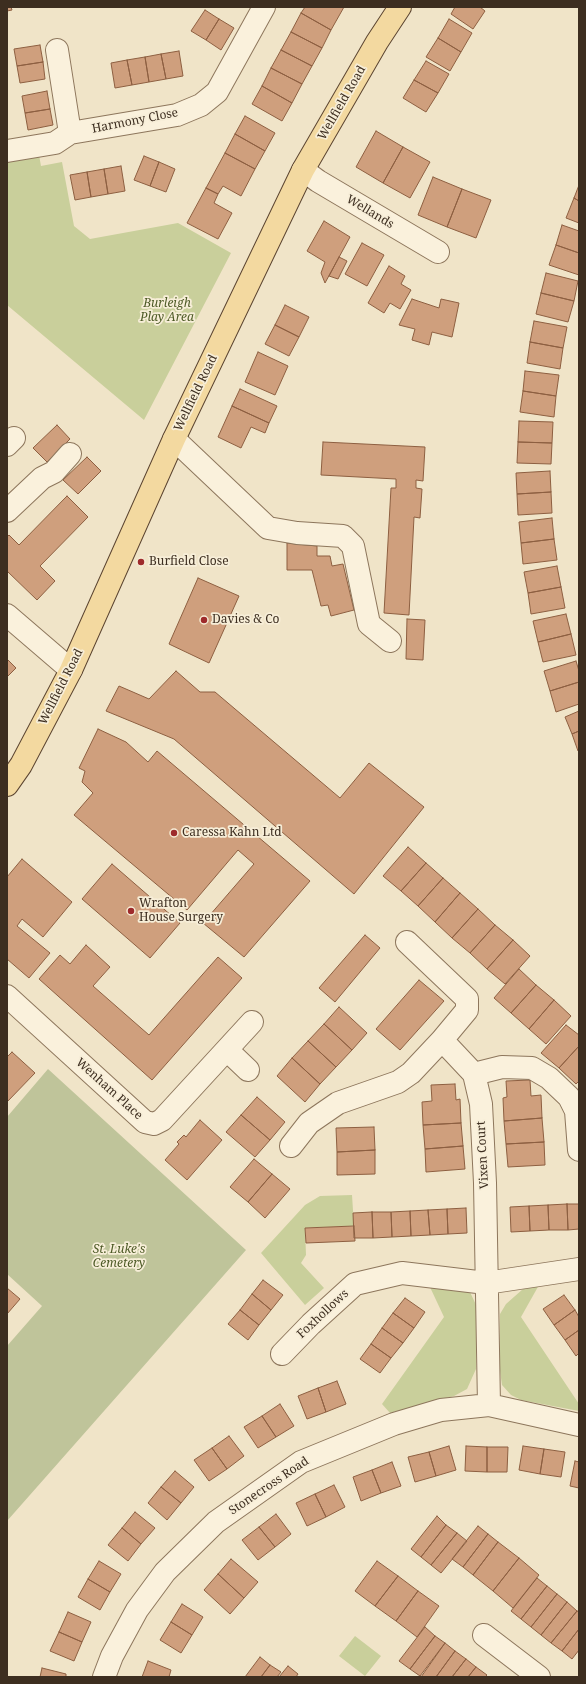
<!DOCTYPE html>
<style>
body{margin:0}
#map{position:relative;width:586px;height:1684px;overflow:hidden;background:#f0e4c8;font-family:"Noto Serif",serif}
canvas{display:block}
.frame{position:absolute;inset:0;border:8px solid #3d2e20;pointer-events:none}
</style>
<div id="map">
<canvas width="586" height="1684"></canvas>
<div class="frame"></div>
</div>
<script>
const g = document.querySelector('canvas').getContext('2d');
g.lineJoin = 'round';
function paint(path, color) { g.fillStyle = color; g.fill(path, 'evenodd'); }
const shape = rows => new Path2D(rows.map(r => 'M' + r).join(''));
function strokePath(path, color, width, dash) { g.strokeStyle = color; g.lineWidth = width; g.lineCap = dash ? 'butt' : 'round'; g.setLineDash(dash || []); g.stroke(path); }
function drawText(font, color, halo, rows, align = 'center') {
  g.font = font + ' "Noto Serif",serif'; g.lineWidth = 3.5; g.setLineDash([]); g.textBaseline = 'middle'; g.strokeStyle = halo; g.fillStyle = color; for (const [text, x, y, turn = 0] of rows) {
    g.save(); g.translate(x, y); g.rotate((+turn || 0) * Math.PI / 180); g.textAlign = isNaN(turn) ? turn : align; if (halo) g.strokeText(text, 0, 0); g.fillText(text, 0, 0); g.restore();
  }
}
const green = shape([
 [39,155,41,166,62,162,74,226,90,239,178,223,231,253,144,420,7,305,7,161],
 [352,1195,354,1226,305,1228,306,1255,301,1263,324,1288,305,1305,261,1253,305,1205,320,1196],
 [429,1285,470,1292,477,1307,476,1369,467,1389,454,1396,390,1413,382,1404,444,1317],
 [539,1285,521,1317,579,1404,579,1411,521,1400,511,1395,502,1385,500,1371,500,1314,506,1304,523,1289],
 [355,1636,381,1656,365,1676,339,1656]
]);
const cemetery = shape([
 [48,1069,246,1250,7,1521,7,1346,42,1306,7,1274,7,1117]
]);
const building = shape([
 [7,7,11,7,12,10,7,11,7,7],
 [305,7,344,7,331,30,301,13,305,7],
 [455,7,480,7,485,11,473,29,451,14,455,7],
 [205,10,219,19,206,40,191,31,205,10],
 [301,13,331,30,322,48,291,32,301,13],
 [219,19,234,28,221,50,206,40,219,19],
 [449,19,472,33,461,52,438,38,449,19],
 [291,32,322,48,312,66,281,50,291,32],
 [438,38,461,52,450,71,426,57,438,38],
 [40,45,43,62,17,66,14,49,40,45],
 [281,50,312,66,302,84,271,68,281,50],
 [179,51,183,76,166,79,161,54,179,51],
 [161,54,166,79,149,82,145,57,161,54],
 [145,57,149,82,132,85,127,60,145,57],
 [127,60,132,85,115,88,111,63,127,60],
 [426,61,449,74,438,93,414,80,426,61],
 [43,62,45,79,20,83,17,66,43,62],
 [271,68,302,84,292,103,262,86,271,68],
 [414,80,438,93,426,112,403,98,414,80],
 [262,86,292,103,282,121,252,104,262,86],
 [47,91,50,109,25,113,22,96,47,91],
 [50,109,53,125,28,130,25,113,50,109],
 [245,116,275,133,265,151,235,134,245,116],
 [376,131,403,147,383,183,356,167,376,131],
 [235,134,265,151,255,169,225,153,235,134],
 [403,147,430,162,410,198,383,183,403,147],
 [225,153,255,169,241,196,223,186,218,194,206,188,225,153],
 [144,156,159,162,150,186,134,180,144,156],
 [159,162,175,169,166,192,150,186,159,162],
 [121,166,125,191,108,194,104,169,121,166],
 [104,169,108,194,91,197,87,172,104,169],
 [87,172,91,197,75,200,70,175,87,172],
 [433,177,462,189,447,227,418,215,433,177],
 [579,185,579,201,574,198,579,185],
 [206,188,218,194,214,203,232,213,218,239,187,223,206,188],
 [462,189,491,200,476,238,447,227,462,189],
 [574,198,579,201,579,223,566,218,574,198],
 [324,221,350,237,325,283,321,273,325,262,307,251,324,221],
 [562,225,579,231,579,253,556,245,562,225],
 [362,243,384,255,367,286,345,274,362,243],
 [556,245,579,253,579,275,549,265,556,245],
 [339,257,347,261,338,279,329,276,339,257],
 [389,266,405,276,401,284,411,290,400,309,390,303,384,313,368,303,389,266],
 [546,273,578,281,574,301,541,293,546,273],
 [541,293,574,301,568,322,536,314,541,293],
 [412,299,439,308,441,299,459,303,452,337,432,332,429,345,412,340,415,329,399,325,412,299],
 [285,305,309,317,299,337,275,325,285,305],
 [534,321,567,327,563,348,530,342,534,321],
 [275,325,299,337,289,356,265,344,275,325],
 [530,342,563,348,560,369,527,363,530,342],
 [258,352,288,366,275,395,245,382,258,352],
 [525,371,559,375,556,396,523,391,525,371],
 [240,389,277,406,269,423,232,406,240,389],
 [523,391,556,396,554,417,520,412,523,391],
 [232,406,269,423,265,433,251,427,241,448,218,437,232,406],
 [519,421,553,422,552,443,518,442,519,421],
 [57,425,70,439,47,462,33,448,57,425],
 [323,442,425,447,423,481,416,480,416,488,422,489,420,518,414,517,409,615,384,613,391,488,396,488,396,479,321,475,323,442],
 [518,442,552,443,551,464,517,463,518,442],
 [87,457,101,471,78,494,63,480,87,457],
 [550,471,551,492,517,494,516,473,550,471],
 [551,492,552,513,518,515,517,494,551,492],
 [67,496,88,517,40,566,55,581,37,600,7,571,7,537,9,535,19,545,67,496],
 [552,518,554,539,521,543,519,522,552,518],
 [554,539,557,560,523,564,521,543,554,539],
 [287,543,317,546,317,556,330,556,332,566,343,564,354,610,331,616,328,605,321,606,312,570,287,570,287,543],
 [557,566,561,587,528,593,524,572,557,566],
 [198,578,239,596,209,663,169,644,198,578],
 [561,587,565,608,531,614,528,593,561,587],
 [566,614,571,634,538,642,533,621,566,614],
 [407,619,425,620,423,660,406,659,407,619],
 [571,634,576,655,543,662,538,642,571,634],
 [7,659,16,668,7,677,7,659],
 [576,661,579,671,579,682,550,691,544,671,576,661],
 [176,671,200,692,215,692,340,798,369,763,424,807,354,894,174,739,106,711,119,686,149,699,176,671],
 [579,682,579,704,556,712,550,691,579,682],
 [579,711,579,731,572,734,565,717,579,711],
 [98,729,126,742,148,762,157,751,310,881,244,957,203,923,254,864,238,850,187,910,74,815,93,793,82,782,85,771,79,768,98,729],
 [579,731,579,751,578,751,572,734,579,731],
 [408,847,426,863,401,891,383,876,408,847],
 [22,859,72,902,43,937,22,919,17,926,50,953,29,978,7,959,7,877,22,859],
 [426,863,443,878,418,906,401,891,426,863],
 [112,864,180,923,150,958,82,899,112,864],
 [443,878,460,893,435,922,418,906,443,878],
 [460,893,478,909,452,938,435,922,460,893],
 [478,909,495,925,470,953,452,938,478,909],
 [495,925,513,940,487,969,470,953,495,925],
 [365,935,380,948,335,1002,319,988,365,935],
 [513,940,530,956,505,984,487,969,513,940],
 [86,945,110,967,93,986,149,1035,218,957,242,978,152,1080,39,979,60,955,70,964,86,945],
 [519,969,536,985,511,1013,494,998,519,969],
 [419,980,444,1001,400,1050,376,1029,419,980],
 [536,985,554,1000,529,1029,511,1013,536,985],
 [554,1000,571,1016,546,1044,529,1029,554,1000],
 [339,1007,367,1033,352,1050,324,1024,339,1007],
 [324,1024,352,1050,336,1067,308,1041,324,1024],
 [566,1025,579,1035,579,1046,559,1068,541,1053,566,1025],
 [308,1041,336,1067,320,1084,292,1058,308,1041],
 [579,1046,579,1081,576,1084,559,1068,579,1046],
 [12,1052,35,1073,7,1102,7,1057,12,1052],
 [292,1058,320,1084,305,1102,277,1076,292,1058],
 [530,1080,531,1096,541,1095,542,1118,504,1121,503,1098,507,1097,506,1081,530,1080],
 [455,1084,456,1100,460,1099,461,1123,423,1125,422,1102,432,1101,431,1085,455,1084],
 [257,1097,285,1122,270,1140,241,1115,257,1097],
 [241,1115,270,1140,255,1157,226,1132,241,1115],
 [542,1118,544,1142,506,1144,504,1121,542,1118],
 [200,1120,222,1140,187,1180,165,1160,179,1144,177,1142,184,1135,186,1137,200,1120],
 [461,1123,463,1146,425,1149,423,1125,461,1123],
 [374,1127,375,1150,337,1152,336,1128,374,1127],
 [544,1142,545,1165,508,1167,506,1144,544,1142],
 [463,1146,465,1169,426,1172,425,1149,463,1146],
 [375,1150,375,1174,337,1175,337,1152,375,1150],
 [254,1159,272,1174,248,1202,230,1187,254,1159],
 [272,1174,290,1189,265,1218,248,1202,272,1174],
 [567,1204,579,1204,579,1229,568,1230,567,1204],
 [567,1204,568,1230,549,1230,548,1205,567,1204],
 [548,1205,549,1230,530,1231,529,1206,548,1205],
 [529,1206,530,1231,511,1232,510,1207,529,1206],
 [466,1208,467,1233,448,1234,447,1209,466,1208],
 [447,1209,448,1234,430,1235,428,1210,447,1209],
 [428,1210,430,1235,411,1236,410,1211,428,1210],
 [410,1211,411,1236,392,1237,391,1212,410,1211],
 [372,1212,391,1212,392,1237,373,1238,372,1212],
 [372,1212,373,1238,354,1238,353,1213,372,1212],
 [354,1226,355,1241,306,1243,305,1228,354,1226],
 [263,1280,283,1295,271,1310,252,1294,263,1280],
 [7,1288,20,1299,7,1314,7,1288],
 [252,1294,271,1310,259,1325,240,1310,252,1294],
 [564,1295,575,1310,554,1325,543,1309,564,1295],
 [405,1298,425,1312,414,1328,393,1313,405,1298],
 [240,1310,259,1325,248,1340,228,1324,240,1310],
 [575,1310,579,1317,579,1330,565,1340,554,1325,575,1310],
 [393,1313,414,1328,403,1343,382,1328,393,1313],
 [382,1328,403,1343,391,1358,371,1344,382,1328],
 [579,1330,579,1353,576,1356,565,1340,579,1330],
 [371,1344,391,1358,380,1373,360,1359,371,1344],
 [337,1381,346,1404,326,1412,318,1388,337,1381],
 [318,1388,326,1412,307,1419,298,1396,318,1388],
 [280,1404,294,1426,276,1437,262,1416,280,1404],
 [262,1416,276,1437,258,1448,244,1427,262,1416],
 [229,1436,244,1456,227,1469,212,1448,229,1436],
 [449,1446,456,1470,436,1476,429,1452,449,1446],
 [466,1446,487,1447,487,1472,465,1471,466,1446],
 [523,1446,544,1449,540,1474,519,1470,523,1446],
 [487,1447,508,1447,507,1472,487,1472,487,1447],
 [212,1448,227,1469,209,1481,194,1460,212,1448],
 [544,1449,565,1452,561,1477,540,1474,544,1449],
 [429,1452,436,1476,415,1482,408,1457,429,1452],
 [575,1461,579,1462,579,1488,570,1486,575,1461],
 [392,1462,401,1486,381,1493,372,1470,392,1462],
 [372,1470,381,1493,361,1501,353,1477,372,1470],
 [175,1471,194,1487,181,1503,161,1487,175,1471],
 [334,1485,345,1507,326,1517,315,1494,334,1485],
 [161,1487,181,1503,167,1520,148,1503,161,1487],
 [315,1494,326,1517,307,1526,296,1503,315,1494],
 [135,1512,155,1528,141,1544,122,1528,135,1512],
 [276,1514,291,1534,275,1547,259,1527,276,1514],
 [437,1516,446,1525,421,1557,411,1549,437,1516],
 [446,1525,457,1533,431,1565,421,1557,446,1525],
 [478,1526,488,1534,463,1567,452,1559,478,1526],
 [259,1527,275,1547,258,1560,242,1540,259,1527],
 [122,1528,141,1544,128,1561,108,1545,122,1528],
 [457,1533,467,1541,441,1573,431,1565,457,1533],
 [488,1534,498,1542,473,1575,463,1567,488,1534],
 [498,1542,519,1558,493,1591,473,1575,498,1542],
 [519,1558,539,1575,513,1608,493,1591,519,1558],
 [231,1559,258,1582,244,1598,218,1574,231,1559],
 [99,1561,121,1574,110,1592,88,1579,99,1561],
 [377,1561,398,1576,375,1606,355,1591,377,1561],
 [218,1574,244,1598,230,1614,204,1590,218,1574],
 [398,1576,418,1591,396,1621,375,1606,398,1576],
 [537,1578,547,1586,521,1619,511,1611,537,1578],
 [88,1579,110,1592,100,1610,78,1597,88,1579],
 [547,1586,557,1594,531,1627,521,1619,547,1586],
 [418,1591,439,1606,417,1637,396,1621,418,1591],
 [557,1594,567,1602,541,1635,531,1627,557,1594],
 [567,1602,577,1611,551,1643,541,1635,567,1602],
 [182,1604,203,1617,192,1635,171,1622,182,1604],
 [577,1611,579,1612,579,1629,562,1651,551,1643,577,1611],
 [68,1612,91,1622,82,1642,59,1632,68,1612],
 [171,1622,192,1635,181,1653,160,1640,171,1622],
 [425,1627,435,1636,410,1669,399,1661,425,1627],
 [579,1629,579,1650,572,1659,562,1651,579,1629],
 [59,1632,82,1642,74,1661,50,1651,59,1632],
 [435,1636,445,1643,420,1676,410,1669,435,1636],
 [445,1643,455,1651,436,1677,421,1677,445,1643],
 [455,1651,466,1659,452,1677,436,1677,455,1651],
 [260,1657,270,1665,261,1677,245,1677,260,1657],
 [466,1659,476,1667,468,1677,452,1677,466,1659],
 [148,1661,171,1670,169,1677,142,1677,148,1661],
 [270,1665,281,1672,277,1677,261,1677,270,1665],
 [288,1666,298,1674,296,1677,279,1677,288,1666],
 [476,1667,487,1675,485,1677,468,1677,476,1667],
 [42,1668,66,1674,66,1677,40,1677,42,1668]
]);
const minor = shape([
 [57,50,70,133],
 [7,151,55,143,70,133,177,115,201,105,217,92,264,7],
 [303,170,318,181,438,252],
 [174,439,268,528,297,533,343,536,353,546,369,624,390,641],
 [7,445,14,438],
 [7,511,42,478,54,472,70,454],
 [7,615,71,670],
 [7,996,145,1122,154,1124,162,1120,252,1022],
 [442,1040,474,1074,481,1104,485,1183,489,1405],
 [227,1050,248,1070],
 [474,1074,502,1067,532,1068,549,1078,569,1097,576,1111,579,1150],
 [291,1146,309,1123,338,1103,398,1082,411,1073,442,1040,467,1010,467,999,407,942],
 [282,1354,311,1324,355,1284,402,1273,486,1283,579,1269],
 [484,1635,539,1677],
 [104,1677,112,1656,137,1610,165,1572,216,1522,301,1462,394,1424,441,1410,489,1405,579,1425]
]);
const major = shape([
 [7,785,21,765,71,670,174,439,303,170,377,42,400,7]
]);
const markers = [
 [141,562,4,"#9e2a2b"],
 [204,620,4,"#9e2a2b"],
 [174,833,4,"#9e2a2b"],
 [131,911,4,"#9e2a2b"]
];
const streetNames = [
 ["Wellfield Road",342,103,-60],
 ["Harmony Close",135,121,-11],
 ["Wellands",370,212,31],
 ["Wellfield Road",196,393,-64],
 ["Wellfield Road",61,687,-63],
 ["Wenham Place",109,1089,42],
 ["Vixen Court",483,1155,-93],
 ["Foxhollows",323,1314,-43],
 ["Stonecross Road",269,1486,-34]
];
const parkNames = [
 ["Burleigh",167,304],
 ["Play Area",167,318],
 ["St. Luke's",119,1250],
 ["Cemetery",119,1264]
];
const poiNames = [
 ["Burfield Close",149,562],
 ["Davies & Co",212,620],
 ["Caressa Kahn Ltd",182,833],
 ["Wrafton",139,904],
 ["House Surgery",139,918]
];
paint(green, '#c9cf9b');
paint(cemetery, '#bfc49a');
paint(building, '#cf9f7d');
strokePath(building, '#8d5f41', 1);
strokePath(minor, '#8d765c', 24);
strokePath(major, '#5b4430', 24);
strokePath(minor, '#faf1dc', 22);
strokePath(major, '#f3d9a0', 22);
for (const [x, y, r, color] of markers) { const dot = new Path2D(); dot.arc(x, y, r, 0, 2 * Math.PI); g.fillStyle = color; g.fill(dot); strokePath(dot, '#f7eed8', 1.5); }
drawText('12px', '#3d2e20', '#f7eed8', streetNames);
drawText('italic 12px', '#4d5a26', '#f7eed8', parkNames);
drawText('12px', '#3d2e20', '#f7eed8', poiNames, 'left');
</script>
